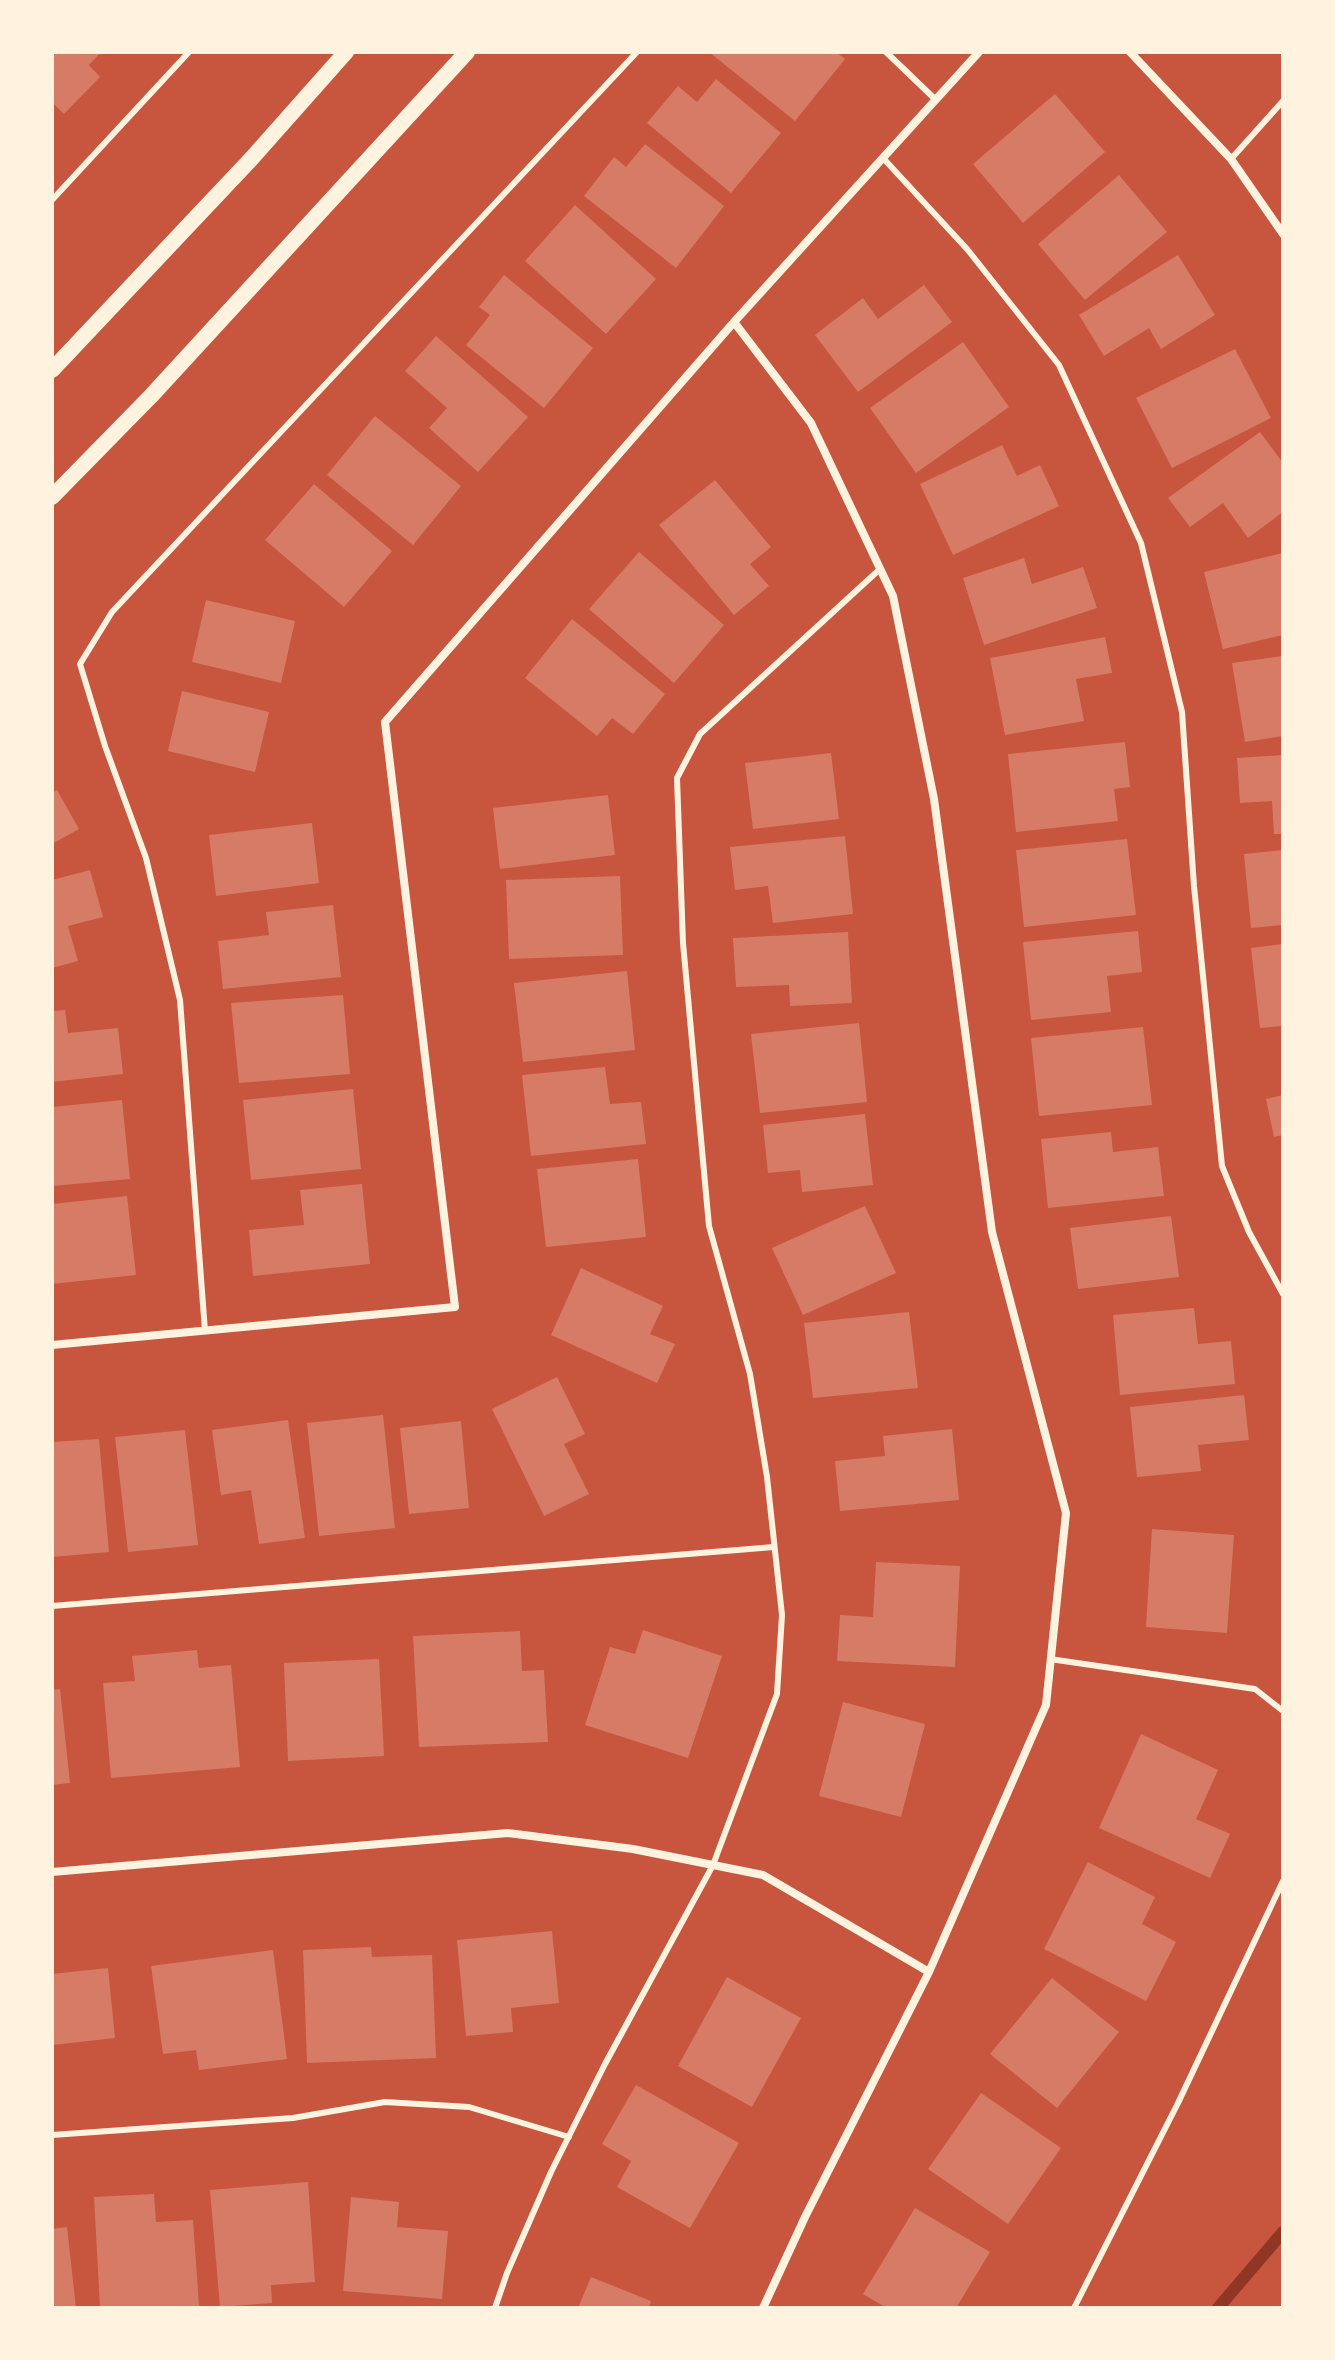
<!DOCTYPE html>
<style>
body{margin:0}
#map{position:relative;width:1335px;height:2360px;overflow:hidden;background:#c8553d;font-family:Spectral,serif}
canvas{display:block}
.frame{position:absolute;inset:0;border:54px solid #fff3e0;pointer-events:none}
</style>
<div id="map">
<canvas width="1335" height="2360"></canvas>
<div class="frame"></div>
</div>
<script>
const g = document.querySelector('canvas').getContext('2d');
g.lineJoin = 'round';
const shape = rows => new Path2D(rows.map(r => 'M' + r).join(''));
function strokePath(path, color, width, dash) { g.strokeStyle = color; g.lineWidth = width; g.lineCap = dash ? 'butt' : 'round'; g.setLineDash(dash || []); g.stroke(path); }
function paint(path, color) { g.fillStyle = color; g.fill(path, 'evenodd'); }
const stream = shape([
 [1218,2308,1283,2232]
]);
const building = shape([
 [52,52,101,52,89,65,100,77,64,114,52,102],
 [709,52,836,52,845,59,795,121],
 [716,79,781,133,731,193,647,123,678,86,697,102],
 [1055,94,1105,152,1023,223,973,164],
 [645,144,724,206,676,268,584,196,614,157,626,167],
 [1119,175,1167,232,1085,300,1038,244],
 [575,205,656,279,606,334,525,261],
 [1178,255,1215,315,1161,349,1149,328,1104,356,1079,315],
 [504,275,593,348,544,408,466,345,490,315,479,307],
 [924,285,952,322,858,392,815,335,863,298,878,319],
 [436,336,528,417,478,472,429,428,447,408,405,371],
 [963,342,1009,407,916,473,870,408],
 [1235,349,1271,418,1172,468,1136,398],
 [375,416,461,486,413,545,327,475],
 [1260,432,1283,463,1283,512,1248,538,1223,503,1190,527,1168,498],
 [1002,445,1017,476,1040,465,1059,506,953,555,920,484],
 [715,480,771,547,750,564,769,586,734,615,659,525],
 [314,484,392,551,344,607,265,540],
 [639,552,724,625,674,683,589,609],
 [1283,553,1283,635,1223,649,1204,572],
 [1024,558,1032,584,1083,567,1097,608,984,645,963,578],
 [206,600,295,621,281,683,192,662],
 [572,619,665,694,633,734,612,718,597,736,525,678],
 [1105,637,1112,673,1076,679,1084,721,1005,735,990,658],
 [1283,656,1283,736,1245,742,1232,663],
 [182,691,269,712,255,772,168,751],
 [1125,742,1130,787,1114,789,1118,821,1016,832,1008,754],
 [831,753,839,819,753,829,745,763],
 [1283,755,1283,834,1274,834,1272,801,1240,803,1237,758],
 [57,790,79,829,52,844,52,793],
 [608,795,615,855,500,869,493,808],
 [312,823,319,883,216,896,209,835],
 [845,836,853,914,773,923,768,886,735,890,730,847],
 [1127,839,1136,915,1024,927,1016,850],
 [1283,850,1283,925,1251,928,1244,854],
 [90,870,103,917,68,926,78,961,52,968,52,880],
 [620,876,623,955,509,959,506,880],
 [333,905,341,977,223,989,218,941,269,935,266,912],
 [1138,931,1142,972,1107,976,1111,1012,1031,1020,1023,942],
 [848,932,852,1003,790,1006,789,985,736,987,733,938],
 [1283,944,1283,1026,1260,1028,1251,948],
 [627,971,635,1050,523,1062,514,983],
 [343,995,350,1074,239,1083,231,1003],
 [65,1010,68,1033,118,1028,123,1074,52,1082,52,1011],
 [859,1023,867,1102,760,1113,751,1034],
 [1143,1027,1152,1105,1039,1116,1031,1038],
 [605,1067,610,1104,641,1102,646,1144,531,1156,522,1075],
 [353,1089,361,1169,251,1180,243,1100],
 [1283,1095,1283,1135,1274,1137,1266,1099],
 [122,1100,130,1179,52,1186,52,1107],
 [865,1114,873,1185,802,1192,800,1170,768,1173,763,1125],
 [1111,1132,1113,1152,1158,1147,1164,1196,1048,1208,1041,1139],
 [638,1159,646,1237,546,1247,537,1169],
 [362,1184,370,1264,253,1276,249,1230,304,1225,300,1190],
 [127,1196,136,1275,52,1284,52,1204],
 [865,1206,896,1273,803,1315,772,1248],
 [1171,1216,1179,1277,1078,1289,1070,1228],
 [581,1268,663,1306,650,1334,675,1344,657,1383,551,1335],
 [1194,1308,1198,1344,1231,1341,1235,1384,1120,1395,1113,1315],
 [909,1312,918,1388,813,1398,804,1323],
 [557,1377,585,1434,564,1444,589,1494,544,1516,492,1409],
 [1244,1395,1249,1440,1198,1445,1201,1471,1137,1477,1130,1407],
 [383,1415,395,1528,319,1536,307,1423],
 [288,1420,305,1538,259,1544,251,1490,221,1495,212,1430],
 [461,1421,469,1508,409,1514,400,1428],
 [952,1429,959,1500,840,1511,835,1461,885,1456,883,1436],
 [185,1430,198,1545,128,1552,115,1437],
 [99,1439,109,1552,52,1557,52,1442],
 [1152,1529,1234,1535,1227,1633,1146,1627],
 [876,1562,960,1566,955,1667,837,1661,840,1615,873,1617],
 [643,1630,722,1656,688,1758,585,1725,610,1647,635,1654],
 [520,1631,522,1671,544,1670,548,1742,419,1747,413,1636],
 [197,1650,199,1668,231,1665,240,1767,111,1778,103,1683,135,1681,132,1656],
 [379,1659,384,1756,288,1761,284,1663],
 [60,1689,70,1783,52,1785,52,1690],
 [843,1702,925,1724,901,1817,819,1796],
 [1141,1734,1218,1770,1196,1819,1230,1834,1210,1878,1099,1828],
 [1088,1862,1155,1897,1142,1924,1176,1942,1146,2001,1044,1949],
 [552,1931,559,2003,511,2008,513,2032,466,2036,457,1940],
 [371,1947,372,1957,432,1955,436,2058,307,2063,303,1950],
 [273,1950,287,2059,199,2070,196,2050,163,2054,151,1966],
 [108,1968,115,2038,52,2045,52,1974],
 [727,1977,801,2018,752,2107,678,2066],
 [1052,1978,1119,2032,1057,2108,990,2054],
 [636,2085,739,2143,690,2228,617,2187,631,2161,602,2144],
 [981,2093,1061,2148,1008,2224,928,2169],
 [308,2182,315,2282,271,2285,272,2303,220,2307,210,2190],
 [154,2194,156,2222,193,2220,199,2306,100,2308,94,2197],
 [351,2197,399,2202,397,2227,448,2231,442,2299,343,2291],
 [915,2208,990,2252,956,2308,887,2308,863,2294],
 [67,2227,76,2308,52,2308,52,2229],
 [591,2277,651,2301,649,2308,578,2308]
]);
const service = shape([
 [886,52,936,100],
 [883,158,967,249,1059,365,1141,543,1182,712,1194,886,1222,1166,1249,1232,1283,1294],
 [1231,159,1283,101],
 [52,200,189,52],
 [205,1331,180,1000,146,858,105,746,80,664,112,612,637,52],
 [52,1606,774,1547],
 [1050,1659,1255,1689,1283,1711],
 [52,2135,293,2118,385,2102,469,2107,569,2137],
 [495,2308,507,2273,551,2172,605,2064,713,1865,777,1694,782,1615,767,1477,750,1374,709,1226,683,943,677,778,700,734,880,569],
 [1074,2308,1178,2103,1283,1881]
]);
const minor = shape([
 [1130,52,1231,159,1283,234],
 [734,322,811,423,893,596,934,799,992,1232,1066,1513,1046,1705,929,1972,805,2217,763,2308],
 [52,1345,455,1307,385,722,734,322,979,52],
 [52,1872,508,1833,633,1849,763,1875,929,1972]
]);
const secondary = shape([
 [52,370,252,158,346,52],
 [52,497,151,396,467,52]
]);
strokePath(stream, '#8f3625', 12);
paint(building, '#d67c66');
strokePath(service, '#fff3e0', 6);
strokePath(minor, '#fff3e0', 8);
strokePath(secondary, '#fff3e0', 16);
</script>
